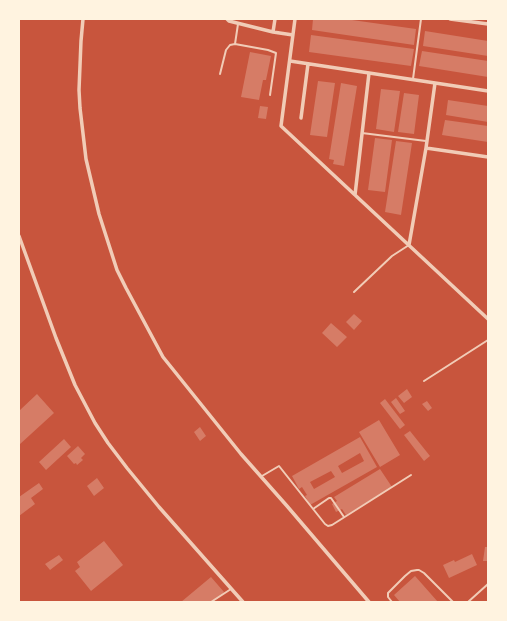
<!DOCTYPE html>
<style>
body{margin:0}
#map{position:relative;width:507px;height:621px;overflow:hidden;background:#c8553d;font-family:"Fira Sans",sans-serif}
canvas{display:block}
.frame{position:absolute;inset:0;border:20px solid #fff3e0;pointer-events:none}
</style>
<div id="map">
<canvas width="507" height="621"></canvas>
<div class="frame"></div>
</div>
<script>
const g = document.querySelector('canvas').getContext('2d');
g.lineJoin = 'round';
function paint(path, color) { g.fillStyle = color; g.fill(path, 'evenodd'); }
const shape = rows => new Path2D(rows.map(r => 'M' + r).join(''));
function strokePath(path, color, width, dash) { g.strokeStyle = color; g.lineWidth = width; g.lineCap = dash ? 'butt' : 'round'; g.setLineDash(dash || []); g.stroke(path); }
const building = shape([
 [313,19,345,19,416,29,414,45,312,30],
 [425,31,488,41,488,56,423,46],
 [311,35,414,49,411,66,309,52],
 [422,51,488,61,488,77,419,66],
 [250,52,271,56,266,80,263,80,259,100,241,97],
 [318,81,335,83,327,137,310,135],
 [341,83,357,86,344,166,333,164,334,160,329,159],
 [381,89,400,91,394,132,376,129],
 [404,93,419,95,414,134,398,132],
 [448,100,488,106,488,122,446,115],
 [260,106,268,107,266,119,258,118],
 [445,120,488,126,488,142,442,135],
 [375,138,392,140,385,192,368,190],
 [396,141,412,143,401,215,385,212],
 [354,314,362,321,354,330,346,322],
 [331,323,347,337,337,347,322,333],
 [407,389,412,397,404,403,398,396],
 [37,394,54,413,19,445,19,411],
 [396,398,405,411,400,414,391,402],
 [385,399,405,425,400,429,380,403],
 [427,401,432,408,428,411,422,404],
 [379,420,400,455,380,467,359,432],
 [200,427,206,436,200,441,194,432],
 [410,431,430,456,424,461,404,435],
 [360,437,377,467,310,505,305,496,307,495,302,487,299,489,292,476],
 [360,453,364,461,342,473,338,466],
 [331,471,335,477,314,489,310,482],
 [64,439,71,447,46,470,39,462],
 [78,446,85,454,81,458,83,460,77,465,76,463,74,464,67,456],
 [380,469,392,487,346,515,342,509,336,512,332,504,337,501,334,497],
 [97,478,104,488,94,496,87,486],
 [39,483,43,489,31,498,35,504,19,516,19,497],
 [104,541,123,565,91,591,75,571,80,567,77,562],
 [485,547,488,547,488,561,483,561],
 [472,554,477,565,449,578,443,565,454,560,455,562],
 [59,555,63,560,50,570,45,564],
 [415,576,438,602,400,602,394,595],
 [211,577,224,592,220,597,209,602,181,602]
]);
const service = shape([
 [238,24,235,44,268,50,276,53,270,95],
 [220,74,226,50,230,45,235,44],
 [413,79,421,19],
 [362,133,426,141],
 [354,292,392,256,409,245],
 [424,381,488,340],
 [262,476,279,466,325,524,328,526,332,525,411,475],
 [313,509,329,498,331,498,344,517],
 [211,602,231,589],
 [392,602,388,597,388,593,405,576,411,571,417,570,419,570,424,573,453,602],
 [468,602,488,584]
]);
const minor = shape([
 [83,19,81,41,79,90,80,108,86,159,99,214,117,270,126,288,163,357,241,454,287,506,369,602],
 [227,19,229,21,273,32,293,35],
 [295,19,281,126,488,319],
 [450,19,488,24],
 [273,32,275,19],
 [290,61,488,91],
 [301,118,308,64],
 [426,148,488,157],
 [355,195,369,73],
 [19,236,56,338,75,385,95,423,108,443,127,468,159,507,243,602],
 [409,245,426,148,435,83]
]);
paint(building, '#d67c66');
strokePath(service, '#f1ccb7', 2);
strokePath(minor, '#f1ccb7', 3.5);
</script>
